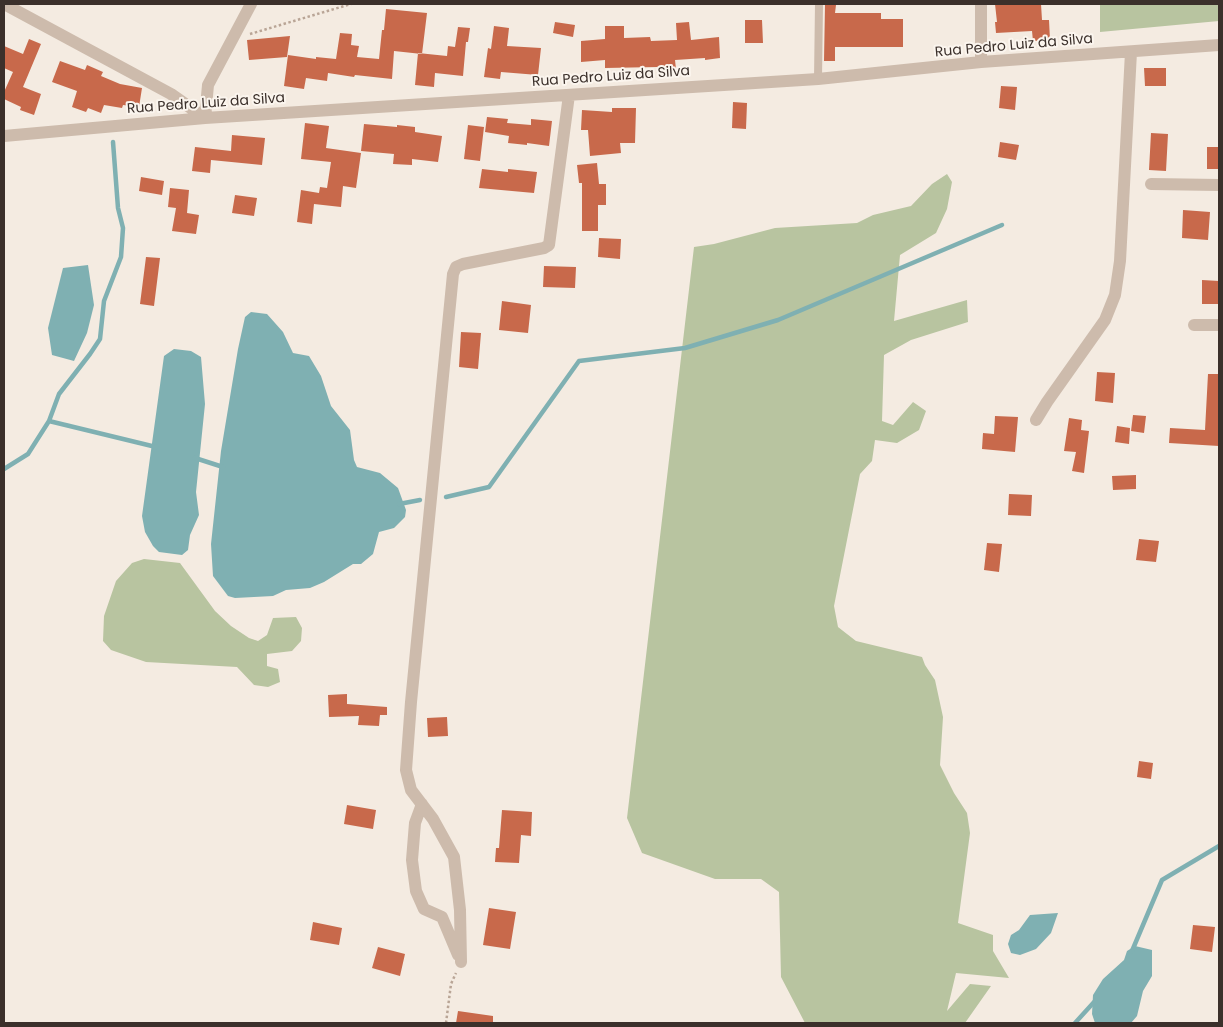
<!DOCTYPE html>
<style>
body{margin:0}
#map{position:relative;width:1223px;height:1027px;overflow:hidden;background:#f4ebe1;font-family:Poppins,sans-serif}
canvas{display:block}
.frame{position:absolute;inset:0;border:5px solid #3b302b;pointer-events:none}
</style>
<div id="map">
<canvas width="1223" height="1027"></canvas>
<div class="frame"></div>
</div>
<script>
const g = document.querySelector('canvas').getContext('2d');
g.lineJoin = 'round';
function paint(path, color) { g.fillStyle = color; g.fill(path, 'evenodd'); }
const shape = rows => new Path2D(rows.map(r => 'M' + r).join(''));
function strokePath(path, color, width, dash) { g.strokeStyle = color; g.lineWidth = width; g.lineCap = dash ? 'butt' : 'round'; g.setLineDash(dash || []); g.stroke(path); }
function drawText(font, color, halo, rows, align = 'center') {
  g.font = font + ' Poppins,sans-serif'; g.lineWidth = 4; g.setLineDash([]); g.textBaseline = 'middle'; g.strokeStyle = halo; g.fillStyle = color; for (const [text, x, y, turn = 0] of rows) {
    g.save(); g.translate(x, y); g.rotate((+turn || 0) * Math.PI / 180); g.textAlign = isNaN(turn) ? turn : align; if (halo) g.strokeText(text, 0, 0); g.fillText(text, 0, 0); g.restore();
  }
}
const green = shape([
 [1100,4,1219,4,1219,21,1100,32],
 [947,174,952,182,947,209,936,233,900,255,894,321,967,300,968,322,911,340,884,355,882,421,893,425,913,402,926,411,919,430,897,443,875,440,872,461,860,474,834,606,838,627,856,641,922,657,925,665,935,680,943,717,940,765,954,793,967,813,970,833,958,923,993,935,993,951,1009,978,956,973,947,1011,970,984,991,986,965,1023,805,1023,781,977,779,892,761,879,715,879,642,853,627,818,694,247,714,244,775,228,857,223,873,215,911,206,932,184],
 [144,559,180,563,215,611,231,626,249,638,258,641,267,635,273,618,296,617,302,628,301,641,292,651,267,654,267,666,278,669,280,682,268,687,254,685,237,667,146,662,111,650,103,641,104,616,116,581,132,563]
]);
const water = shape([
 [88,265,94,305,87,333,74,361,52,355,48,328,63,268],
 [251,312,267,314,283,332,293,353,309,356,321,376,331,406,350,430,354,460,357,467,380,473,398,488,406,510,405,517,394,528,379,532,373,554,361,564,353,564,324,582,310,588,286,590,273,596,235,598,228,596,213,576,211,544,221,451,238,349,245,317],
 [174,349,191,351,201,357,205,404,196,492,199,515,190,535,188,550,182,555,159,552,153,546,145,532,142,516,164,356],
 [1058,913,1051,933,1036,949,1020,955,1011,953,1008,944,1011,935,1019,930,1030,915],
 [1135,946,1152,950,1152,976,1143,991,1137,1016,1131,1023,1095,1023,1092,1014,1093,995,1103,979,1124,960,1127,951]
]);
const stream = shape([
 [49,421,156,447],
 [195,458,223,467],
 [4,469,28,454,49,421,59,394,90,354,100,339,104,301,121,257,123,228,118,208,113,142],
 [446,497,489,487,579,361,685,348,778,320,1002,225],
 [399,504,420,500],
 [1132,951,1162,880,1219,846],
 [1075,1023,1095,1001]
]);
const building = shape([
 [995,4,1041,4,1042,20,1049,20,1050,40,1033,41,1032,31,996,33,995,22,997,22],
 [825,5,836,5,835,13,881,13,881,19,903,19,903,47,835,47,835,61,824,61],
 [386,9,427,13,422,54,394,51,392,79,355,75,354,77,328,73,327,81,306,78,304,89,284,86,288,55,316,59,316,57,336,59,340,33,352,34,351,45,359,46,357,57,379,59,382,30,384,30],
 [745,20,762,20,763,43,745,43],
 [555,22,575,25,573,37,553,33],
 [689,22,691,40,719,37,720,58,705,60,705,58,675,60,676,69,657,70,657,67,605,68,605,60,581,62,581,41,605,39,605,26,624,26,624,38,650,37,651,41,677,40,676,23],
 [494,26,509,28,507,46,541,48,538,75,501,72,500,79,484,77,488,48,491,49],
 [458,27,470,28,468,42,466,42,463,76,435,73,434,87,415,85,418,53,447,56,448,46,455,47],
 [290,36,287,57,249,60,247,40],
 [29,39,41,44,23,87,41,94,34,115,20,110,21,107,4,99,4,92,13,72,4,68,4,46,23,54],
 [60,61,85,70,87,65,103,72,101,76,120,84,142,88,139,107,123,105,122,108,104,105,101,113,88,108,86,112,72,107,77,91,52,82],
 [1144,68,1166,68,1166,86,1145,86],
 [1001,86,1017,87,1015,110,999,108],
 [733,102,747,103,746,129,732,128],
 [612,108,636,108,635,143,620,143,621,153,590,156,588,130,581,130,582,110,612,112],
 [487,117,508,119,507,123,531,125,531,119,552,121,549,146,527,143,527,145,508,143,509,136,485,132],
 [305,123,329,126,326,148,361,153,356,188,343,186,341,207,314,204,312,224,297,222,301,190,319,193,320,187,327,188,331,162,301,159],
 [364,124,397,127,397,125,415,127,415,132,442,136,438,162,412,159,412,165,393,164,394,154,361,151],
 [468,125,484,127,480,161,464,159],
 [1151,133,1168,134,1166,171,1149,170],
 [232,135,265,138,262,165,211,160,210,173,192,171,195,147,231,151],
 [1000,142,1019,145,1016,160,998,157],
 [1207,147,1219,147,1219,169,1207,169],
 [597,163,599,184,606,184,606,205,598,205,598,231,582,231,582,183,579,183,577,165],
 [482,169,508,172,508,169,537,172,534,193,479,188],
 [141,177,164,181,162,195,139,191],
 [170,188,189,190,187,213,199,215,196,234,172,231,176,208,168,207],
 [235,195,257,198,254,216,232,213],
 [1183,210,1210,212,1208,240,1182,238],
 [599,238,621,239,620,259,598,257],
 [146,257,160,258,154,306,140,304],
 [544,266,576,267,575,288,543,287],
 [1202,280,1219,281,1219,304,1202,304],
 [502,301,531,305,528,333,499,330],
 [461,332,481,333,478,369,459,367],
 [1097,372,1115,373,1113,403,1095,401],
 [1208,374,1219,374,1219,446,1169,443,1170,428,1205,430],
 [1133,415,1146,416,1144,433,1131,431],
 [995,416,1018,417,1015,452,982,449,983,433,994,434],
 [1069,418,1082,420,1081,430,1089,431,1084,473,1072,471,1076,452,1064,451],
 [1117,426,1130,428,1129,444,1115,442],
 [1136,475,1136,489,1113,490,1112,476],
 [1009,494,1032,495,1031,516,1008,515],
 [1139,539,1159,541,1156,562,1136,560],
 [987,543,1002,544,999,572,984,570],
 [347,694,347,704,387,707,387,715,380,715,379,726,358,725,359,716,329,717,328,695],
 [447,717,448,736,428,737,427,718],
 [1139,761,1153,763,1151,779,1137,777],
 [347,805,376,810,373,829,344,824],
 [502,810,532,812,531,836,521,835,519,863,495,862,496,848,499,848],
 [489,908,516,912,510,949,483,945],
 [313,922,342,928,339,945,310,940],
 [1193,925,1215,927,1212,952,1190,949],
 [378,947,405,954,400,976,372,968],
 [458,1011,493,1016,493,1023,456,1023]
]);
const path = shape([
 [250,34,351,4],
 [446,1023,451,984,456,973]
]);
const service = shape([
 [818,79,819,4]
]);
const minor = shape([
 [4,4,171,94,205,118],
 [981,4,981,62],
 [205,118,208,85,251,4],
 [4,136,205,118,818,79,981,62,1219,45],
 [1151,184,1219,185],
 [1194,325,1219,325],
 [1036,420,1047,402,1105,320,1115,295,1120,261,1131,52],
 [422,804,415,823,412,860,416,891,424,909,442,917,458,955],
 [461,962,460,910,454,857,433,819,411,790,406,770,411,702,453,274,456,267,463,264,544,248,549,245,569,95]
]);
const streetNames = [
 ["Rua Pedro Luiz da Silva",1014,46,-5],
 ["Rua Pedro Luiz da Silva",611,77,-4],
 ["Rua Pedro Luiz da Silva",206,104,-4]
];
paint(green, '#b8c4a0');
paint(water, '#7fb0b2');
strokePath(stream, '#7fb0b2', 4.5);
paint(building, '#c8694b');
strokePath(path, '#b9a596', 2.5, [2.5, 2.5]);
strokePath(service, '#cdbbac', 8);
strokePath(minor, '#cdbbac', 12);
drawText('14px', '#3b302b', '#fbf5ee', streetNames);
</script>
